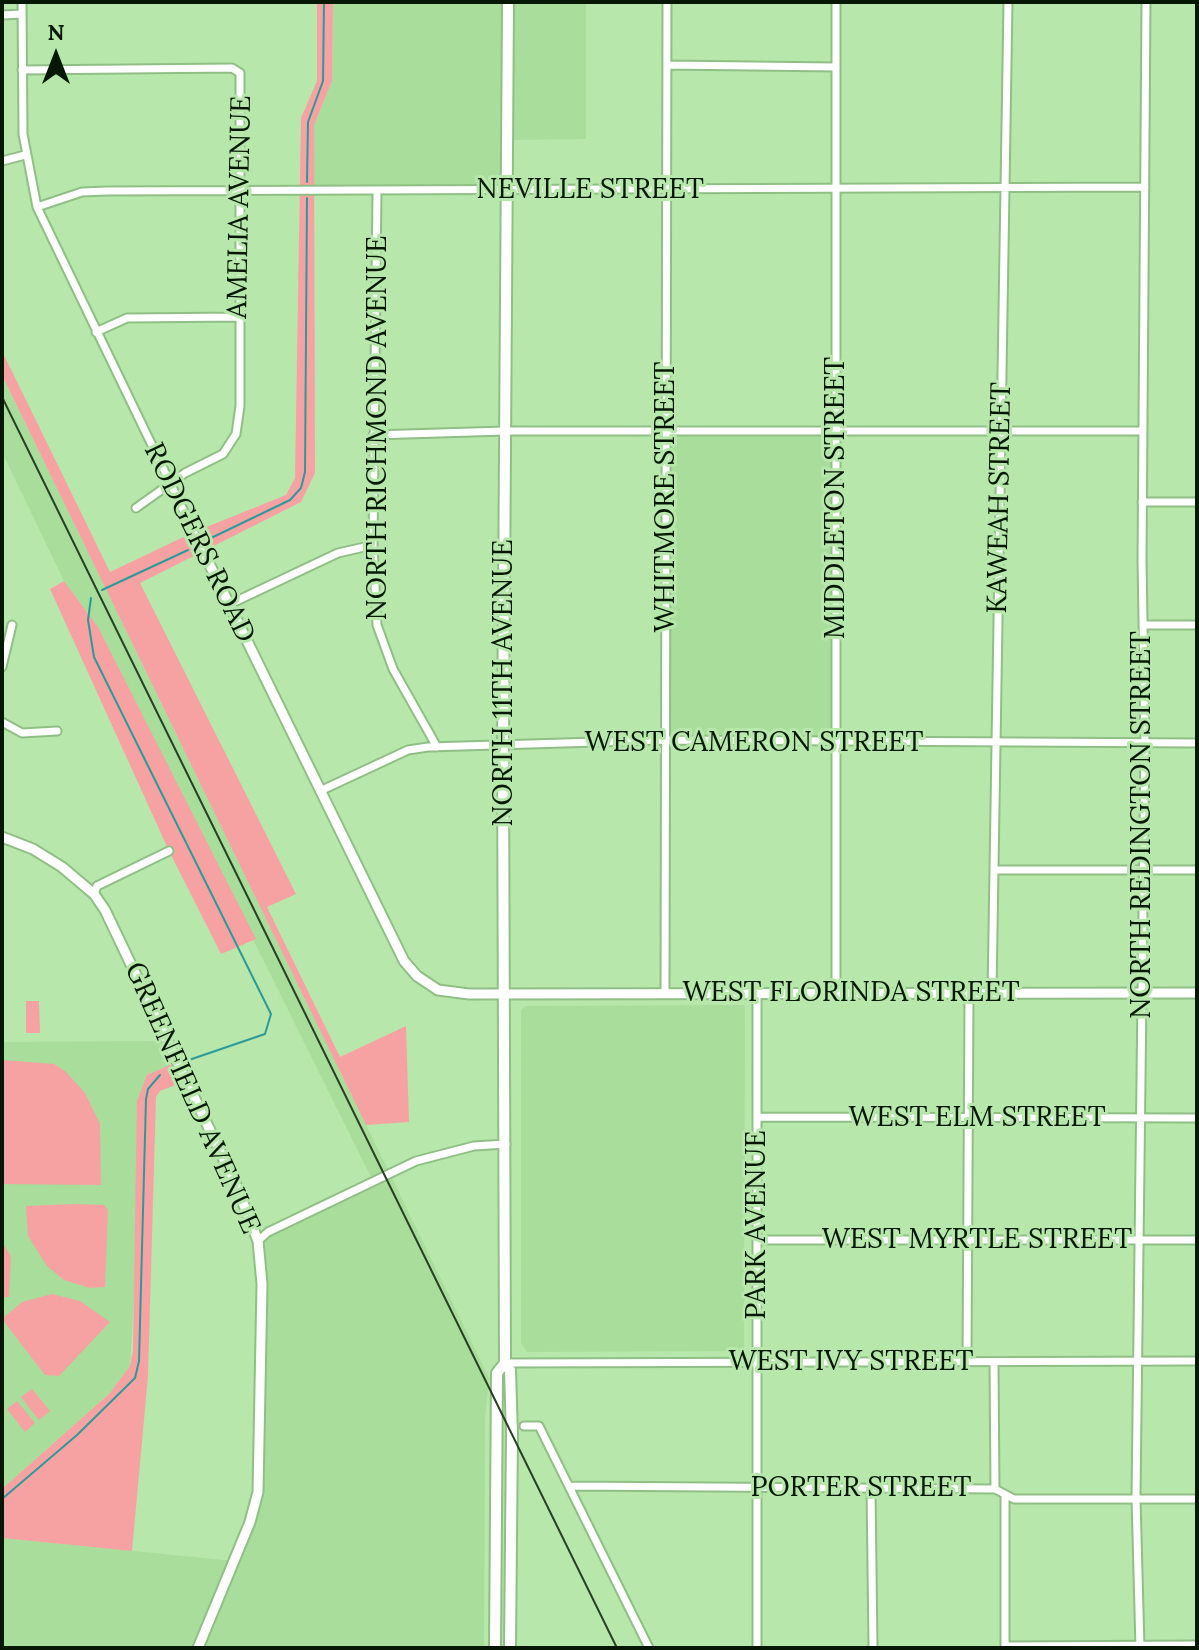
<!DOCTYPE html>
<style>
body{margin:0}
#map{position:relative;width:1199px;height:1650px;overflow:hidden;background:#b7e7ab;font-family:Lora,serif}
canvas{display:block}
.frame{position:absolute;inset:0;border:4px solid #061803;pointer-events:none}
.north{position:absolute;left:16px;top:16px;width:80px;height:80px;-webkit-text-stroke:6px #b7e7ab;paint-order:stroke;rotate:0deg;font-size:22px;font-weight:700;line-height:32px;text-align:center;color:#061803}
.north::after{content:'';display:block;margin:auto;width:28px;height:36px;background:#061803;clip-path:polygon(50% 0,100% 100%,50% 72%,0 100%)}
</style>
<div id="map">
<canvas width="1199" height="1650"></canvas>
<div class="frame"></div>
<div class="north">N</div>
</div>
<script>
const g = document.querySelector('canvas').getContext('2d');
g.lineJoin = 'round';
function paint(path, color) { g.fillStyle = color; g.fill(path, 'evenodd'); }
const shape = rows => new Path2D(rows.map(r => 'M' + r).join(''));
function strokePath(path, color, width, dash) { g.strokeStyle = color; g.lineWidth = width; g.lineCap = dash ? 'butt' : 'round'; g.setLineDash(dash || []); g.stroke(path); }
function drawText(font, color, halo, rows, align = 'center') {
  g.font = font + ' Lora,serif'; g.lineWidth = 6; g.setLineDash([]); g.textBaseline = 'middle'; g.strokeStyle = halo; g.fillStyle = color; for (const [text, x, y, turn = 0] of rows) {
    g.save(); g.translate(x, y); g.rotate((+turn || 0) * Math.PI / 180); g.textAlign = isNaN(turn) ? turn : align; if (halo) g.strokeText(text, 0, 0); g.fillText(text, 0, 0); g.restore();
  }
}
const built = shape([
 [333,2,586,2,586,139,508,140,507,191,314,191,314,125,332,81],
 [2,375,489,1378,485,1418,484,1648,2,1648,2,1538,234,1561,256,1506,258,1241,373,1181,98,627,64,581,2,452],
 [666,431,836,431,836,741,665,740],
 [745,1005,744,1347,742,1351,527,1352,521,1343,521,1010,526,1006],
 [167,1041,177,1062,147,1075,130,1366,109,1394,2,1489,2,1042]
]);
const green = shape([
 [317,2,333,2,332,81,314,125,315,473,301,502,140,583,296,894,267,907,340,1057,406,1026,409,1122,366,1125,2,375,2,351,110,572,194,532,286,495,295,478,301,118,317,81],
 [64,581,98,627,256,939,221,954,169,851,50,589],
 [26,1001,39,1001,40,1033,26,1033],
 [2,1060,54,1064,65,1071,85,1093,100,1124,101,1185,2,1184],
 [177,1062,186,1081,160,1091,156,1097,148,1376,132,1551,2,1538,2,1489,109,1394,130,1366,133,1351,137,1101,147,1075],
 [75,1204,104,1205,108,1210,105,1287,90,1288,64,1280,47,1266,28,1236,26,1206],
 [2,1242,11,1256,9,1297,2,1297],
 [52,1294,80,1301,110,1322,59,1376,45,1375,2,1319,22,1302],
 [32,1389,50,1411,39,1420,21,1397],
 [17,1401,35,1423,25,1432,7,1409]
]);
const stream = shape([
 [307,182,308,122,323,81,324,2],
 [209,539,290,500,301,488,305,472,307,198],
 [102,590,188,550],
 [91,598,88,620,94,657,271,1014,265,1034,183,1062],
 [2,1499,77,1435,135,1378,139,1361,146,1099,148,1089,160,1075]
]);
const minor = shape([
 [22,2,23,134,37,207,203,551],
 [2,15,22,14],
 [667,65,836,67],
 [22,70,232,68,240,73,240,406,236,434,223,454,185,473,136,508],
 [2,161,25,155],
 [377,191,373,545,377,625,393,669,437,747],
 [37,207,82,192,107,191,1145,187],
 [96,332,127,318,239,317],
 [373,435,505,431,1143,431],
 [1142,502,1197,502],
 [230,604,338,553,373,545],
 [1143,625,1197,625],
 [2,667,12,625],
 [2,722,22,733,57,731],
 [320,791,408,750,428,747,665,740,1197,743],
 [994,870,1197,870],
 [94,894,97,886,169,851],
 [665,993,667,2],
 [836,993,836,2],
 [992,993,1008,2],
 [757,1117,1197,1118],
 [758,1240,1197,1240],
 [258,1241,268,1232,416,1161,474,1146,506,1144],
 [967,1362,969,993],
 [994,1362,995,1489],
 [505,1363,1197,1361],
 [524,1426,539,1426,649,1648],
 [569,1486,995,1489,1014,1499,1197,1499],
 [871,1487,873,1648],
 [1005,1497,1005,1648],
 [1005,1646,1197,1645],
 [757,1648,757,993],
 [1140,1648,1136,1498,1145,743,1142,560,1146,2]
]);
const tertiary = shape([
 [203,551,404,961,417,976,438,990,469,994,1197,993],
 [2,837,33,849,62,867,94,894,105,910,236,1185,258,1241,262,1284,258,1492,250,1522,198,1648]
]);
const secondary = shape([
 [508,2,503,745,505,1363,510,1370,512,1434,510,1648],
 [495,1648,497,1373,505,1363]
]);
const rail = shape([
 [2,397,617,1648]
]);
const streetNames = [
 ["NEVILLE STREET",590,190],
 ["AMELIA AVENUE",240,207,-89],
 ["NORTH RICHMOND AVENUE",378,428,-90],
 ["WHITMORE STREET",666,497,-90],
 ["MIDDLETON STREET",836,498,-90],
 ["KAWEAH STREET",1000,498,-89],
 ["RODGERS ROAD",199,543,64],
 ["NORTH 11TH AVENUE",504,683,-90],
 ["WEST CAMERON STREET",754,743],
 ["NORTH REDINGTON STREET",1142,825,-90],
 ["WEST FLORINDA STREET",851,993],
 ["GREENFIELD AVENUE",192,1098,66],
 ["WEST ELM STREET",977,1118],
 ["PARK AVENUE",757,1225,-90],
 ["WEST MYRTLE STREET",977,1240],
 ["WEST IVY STREET",851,1362],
 ["PORTER STREET",861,1488]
];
paint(built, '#a8dd9b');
paint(green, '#f7a2a2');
strokePath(stream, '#2d9a99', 2);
strokePath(minor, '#90bf85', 11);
strokePath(tertiary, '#90bf85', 13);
strokePath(secondary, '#90bf85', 14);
strokePath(minor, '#fff', 7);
strokePath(tertiary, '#fff', 9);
strokePath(secondary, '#fff', 10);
strokePath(rail, '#294124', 2);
drawText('28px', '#061803', '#b7e7ab', streetNames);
</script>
